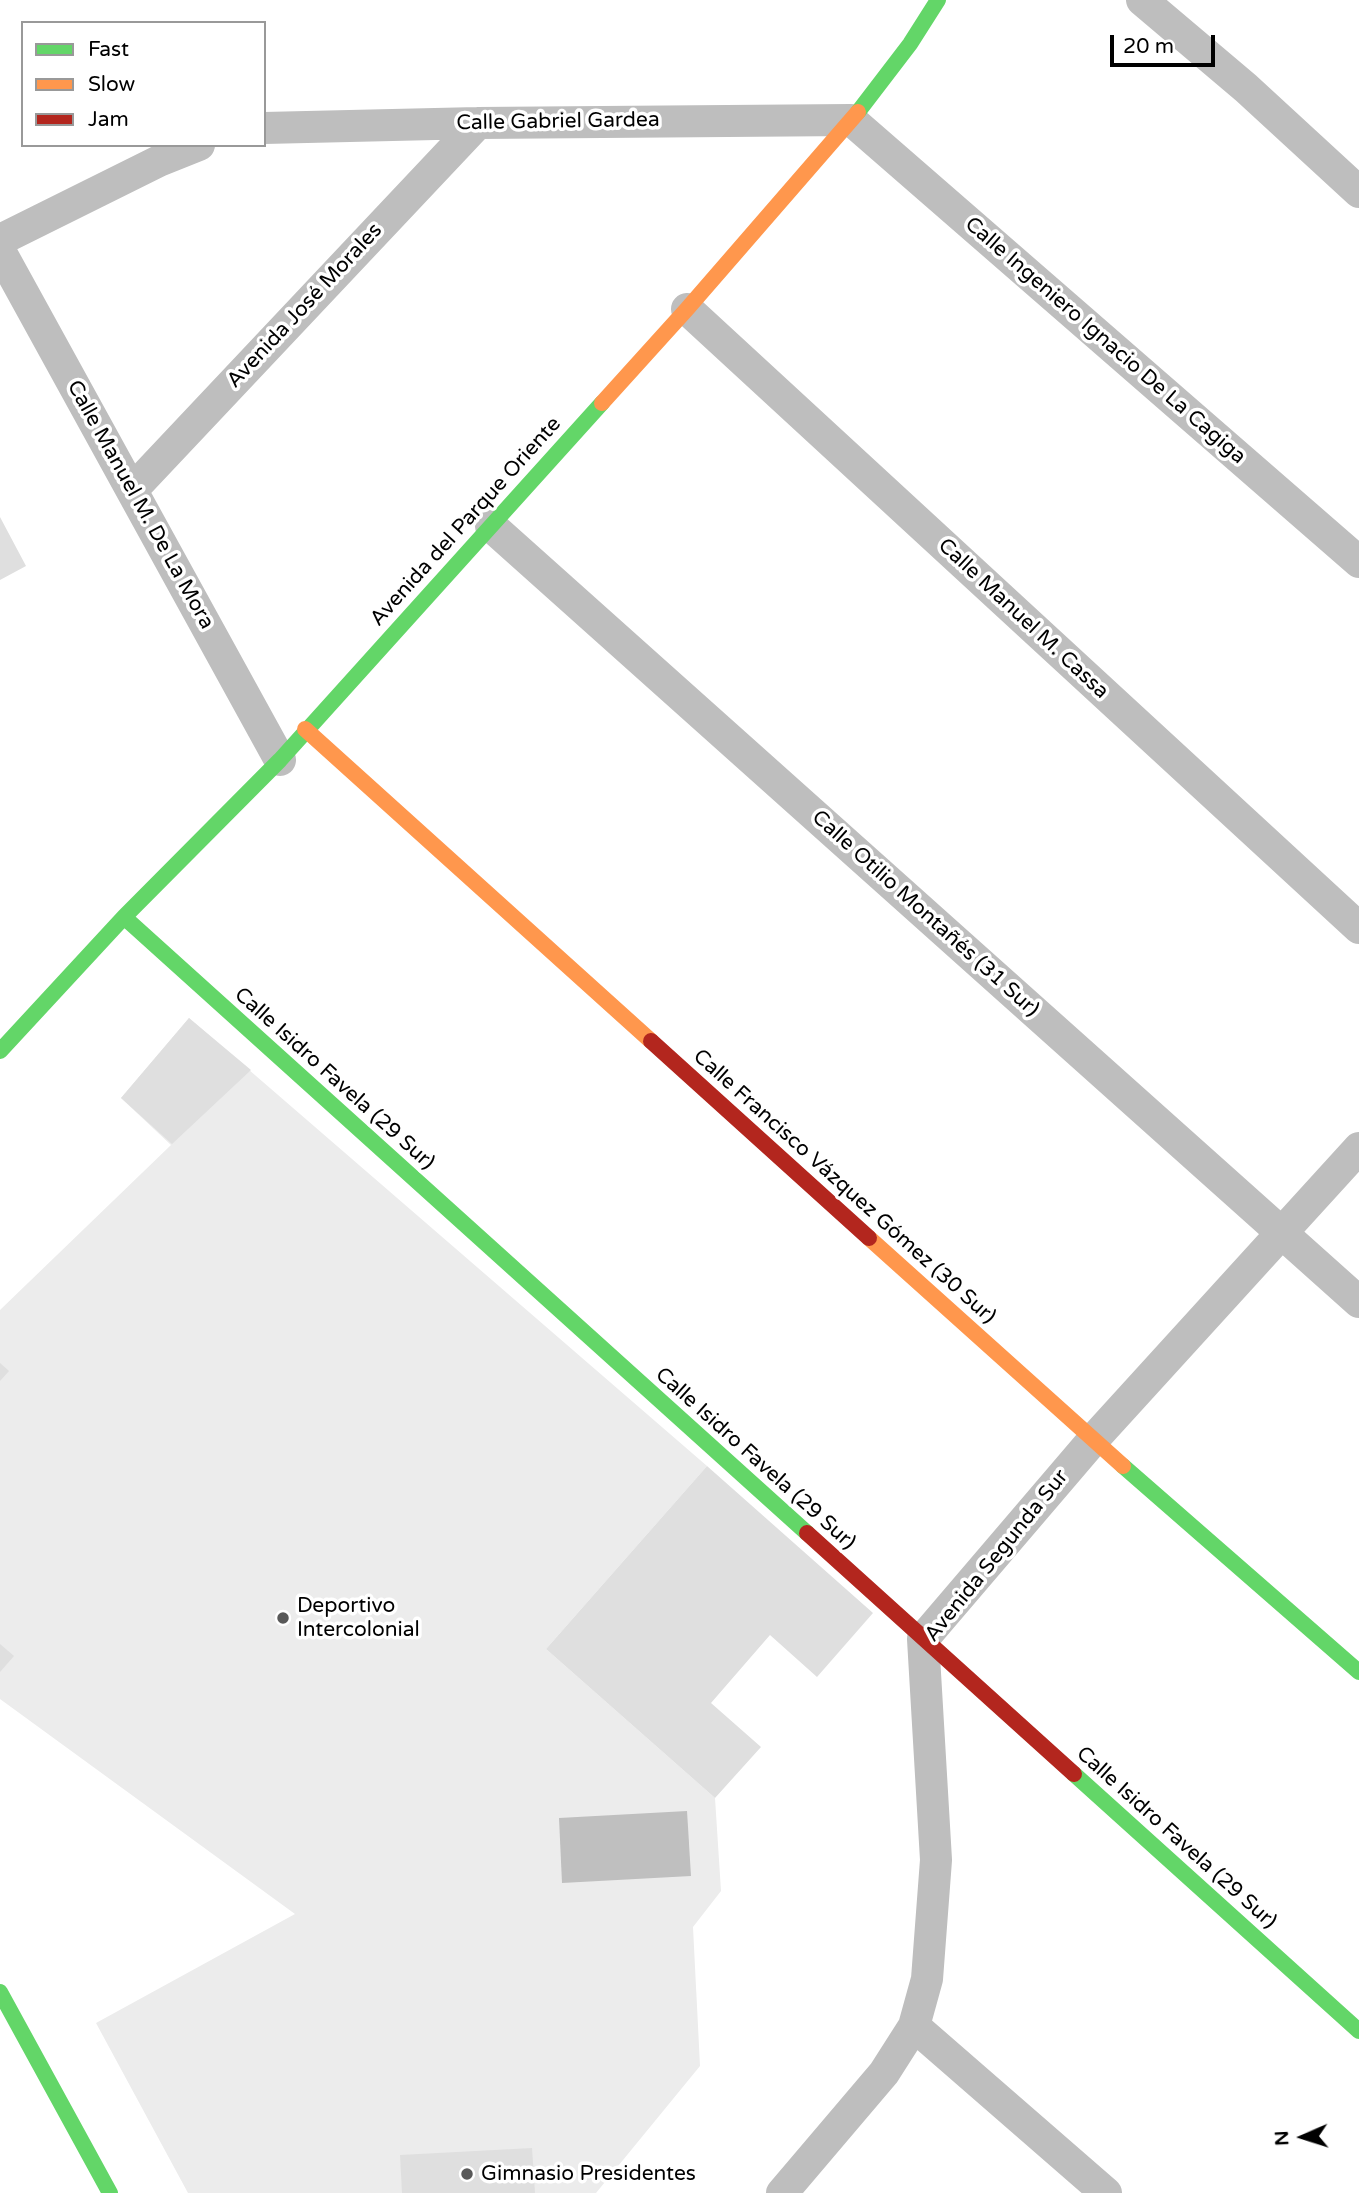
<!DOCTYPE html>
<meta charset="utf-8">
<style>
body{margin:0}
#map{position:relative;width:1359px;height:2193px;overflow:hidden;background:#fff;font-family:"Varela Round",sans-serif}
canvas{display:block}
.legend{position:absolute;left:21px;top:21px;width:245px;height:126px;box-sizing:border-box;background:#fff;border:2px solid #999;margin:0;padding:9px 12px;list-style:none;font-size:21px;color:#000}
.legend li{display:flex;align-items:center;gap:14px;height:35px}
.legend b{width:35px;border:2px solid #999}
.north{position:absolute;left:1268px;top:2102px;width:70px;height:70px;-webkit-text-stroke:5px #fff;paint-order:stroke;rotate:267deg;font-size:19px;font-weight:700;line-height:28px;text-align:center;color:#000}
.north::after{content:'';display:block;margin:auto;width:24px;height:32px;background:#000;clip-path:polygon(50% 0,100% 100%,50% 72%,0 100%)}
.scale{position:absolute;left:1110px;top:35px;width:105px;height:32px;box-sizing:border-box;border:4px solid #000;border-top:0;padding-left:9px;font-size:21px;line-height:24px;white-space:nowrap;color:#000;-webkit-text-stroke:5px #fff;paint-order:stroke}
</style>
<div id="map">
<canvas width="1359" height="2193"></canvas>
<ul class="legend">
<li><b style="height:9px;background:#63d668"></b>Fast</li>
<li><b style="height:9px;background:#ff974d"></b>Slow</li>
<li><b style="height:9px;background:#b3261e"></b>Jam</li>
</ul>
<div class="north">N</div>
<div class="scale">20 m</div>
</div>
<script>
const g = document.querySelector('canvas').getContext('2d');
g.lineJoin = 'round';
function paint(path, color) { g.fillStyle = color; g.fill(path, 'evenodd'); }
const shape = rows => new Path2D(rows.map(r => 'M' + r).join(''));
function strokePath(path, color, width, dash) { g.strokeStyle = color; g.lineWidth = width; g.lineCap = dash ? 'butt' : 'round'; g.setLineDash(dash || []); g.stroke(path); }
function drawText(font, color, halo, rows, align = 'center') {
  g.font = font + ' "Varela Round",sans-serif'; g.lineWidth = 7; g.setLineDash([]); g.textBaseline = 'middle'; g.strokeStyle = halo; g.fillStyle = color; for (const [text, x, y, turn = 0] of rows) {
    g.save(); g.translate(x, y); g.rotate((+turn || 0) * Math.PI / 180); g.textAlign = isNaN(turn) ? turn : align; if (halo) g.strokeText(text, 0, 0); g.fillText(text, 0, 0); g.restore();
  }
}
const green = shape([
 [189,1018,707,1466,546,1649,715,1798,721,1891,693,1927,700,2066,596,2193,188,2193,96,2023,295,1914,0,1699,0,1310,171,1145,121,1098]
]);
const water = shape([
 [687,1811,691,1876,562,1883,559,1818]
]);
const building = shape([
 [0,517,26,566,0,580],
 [189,1018,251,1070,172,1144,121,1098],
 [0,1363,9,1371,0,1381],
 [707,1466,873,1613,817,1677,770,1635,711,1703,761,1747,715,1798,546,1649],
 [0,1644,14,1656,0,1672],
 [532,2148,535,2193,402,2193,400,2155]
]);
const street = shape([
 [1142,0,1246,88,1359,192],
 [264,128,478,123,851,120,1359,562],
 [0,240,159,161,199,145],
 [0,251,280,760],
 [687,309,1359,928],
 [133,489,478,123],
 [491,526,1359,1302],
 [914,2026,1106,2193],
 [782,2193,884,2073,914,2026,927,1979,936,1860,923,1639,1093,1440,1359,1148]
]);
const fast = shape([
 [858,112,910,44,938,0],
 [124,917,807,1533],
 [0,1051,124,917,280,760,602,403],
 [1123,1466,1359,1672],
 [1074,1774,1359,2031],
 [0,1992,110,2193]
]);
const slow = shape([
 [602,403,687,309,858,112],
 [305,729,651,1041],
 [869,1238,1123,1466]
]);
const jam = shape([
 [651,1041,869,1238],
 [807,1533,1074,1774]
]);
const markers = [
 [283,1618,7,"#595959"],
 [467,2174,7,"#595959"]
];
const streetNames = [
 ["Calle Gabriel Gardea",558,122,-1],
 ["Avenida José Morales",305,306,-47],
 ["Calle Ingeniero Ignacio De La Cagiga",1105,341,41],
 ["Calle Manuel M. De La Mora",140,505,61],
 ["Avenida del Parque Oriente",466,522,-48],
 ["Calle Manuel M. Cassa",1023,619,43],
 ["Calle Otilio Montañés (31 Sur)",925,914,42],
 ["Calle Isidro Favela (29 Sur)",334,1079,42],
 ["Calle Francisco Vázquez Gómez (30 Sur)",844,1187,42],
 ["Calle Isidro Favela (29 Sur)",755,1459,42],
 ["Avenida Segunda Sur",997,1556,-51],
 ["Calle Isidro Favela (29 Sur)",1176,1838,42]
];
const poiNames = [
 ["Deportivo",297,1606],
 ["Intercolonial",297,1630],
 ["Gimnasio Presidentes",481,2174]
];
paint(green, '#ececec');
paint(water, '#bfbfbf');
paint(building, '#dfdfdf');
strokePath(street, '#bebebe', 32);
strokePath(fast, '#63d668', 16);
strokePath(slow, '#ff974d', 16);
strokePath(jam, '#b3261e', 16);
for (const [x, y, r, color] of markers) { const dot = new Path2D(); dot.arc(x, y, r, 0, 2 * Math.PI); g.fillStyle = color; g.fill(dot); strokePath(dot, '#fff', 2.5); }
drawText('21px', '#000', '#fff', streetNames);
drawText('21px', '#000', '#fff', poiNames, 'left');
</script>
